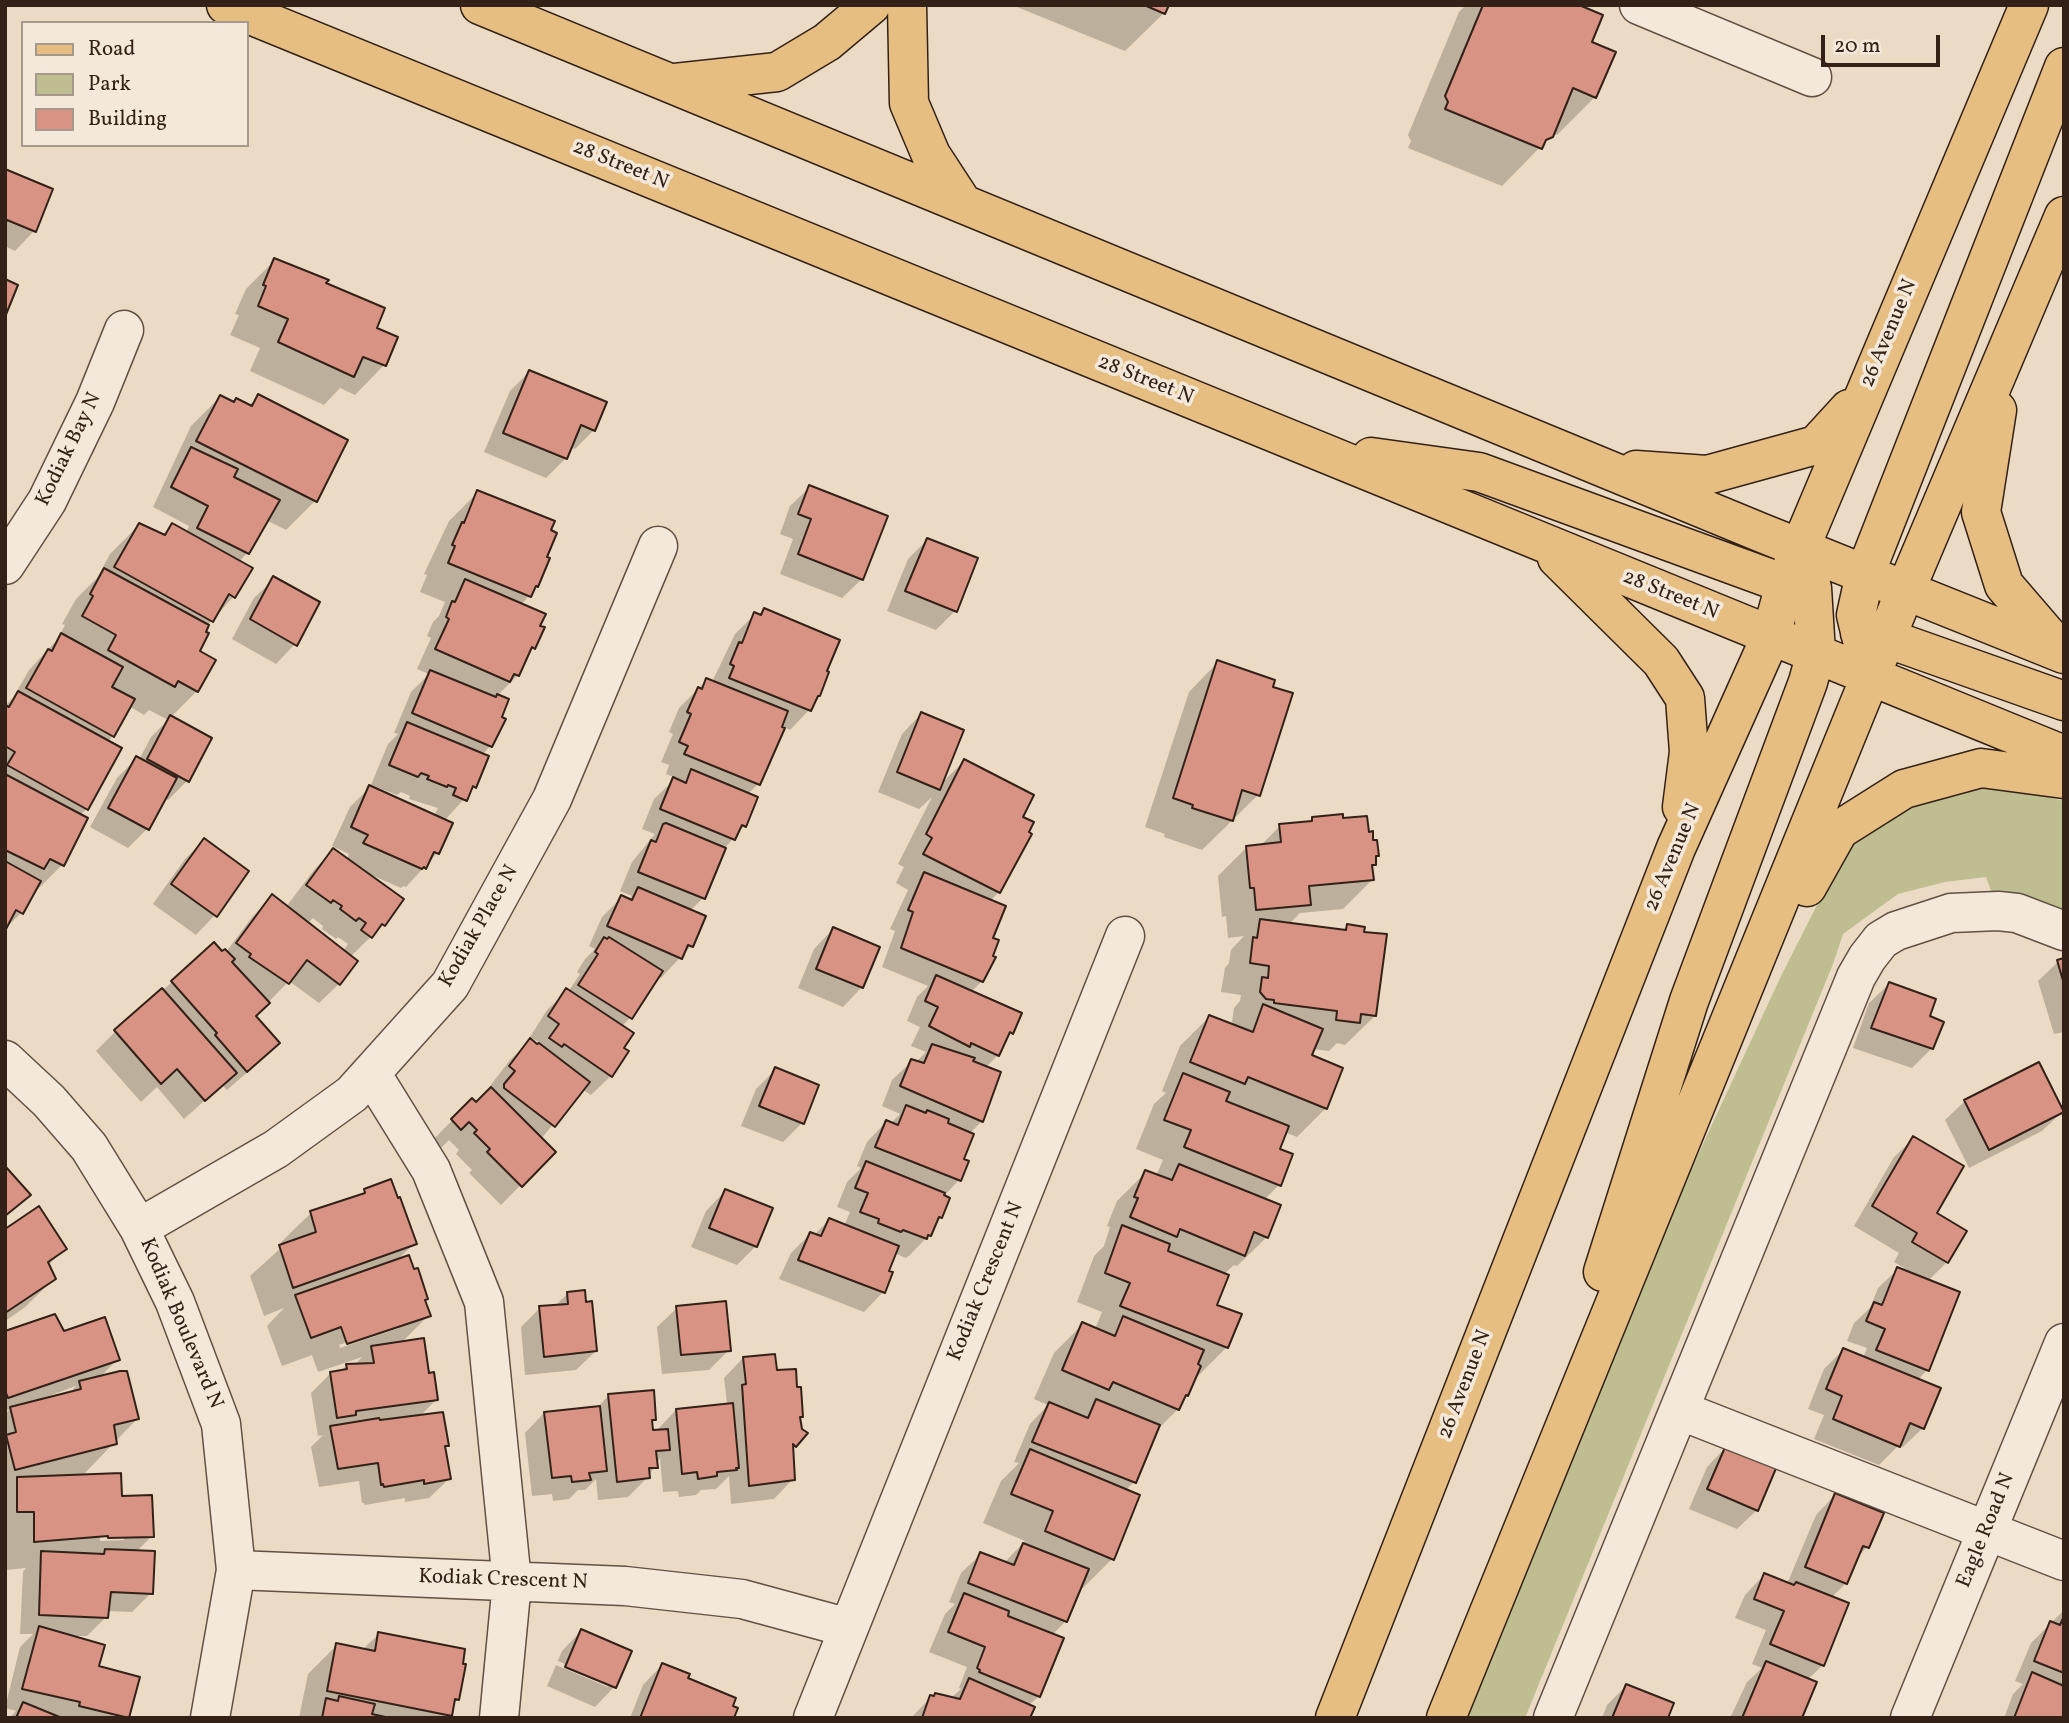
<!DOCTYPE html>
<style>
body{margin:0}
#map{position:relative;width:2069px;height:1723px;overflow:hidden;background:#ecdbc4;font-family:Vollkorn,serif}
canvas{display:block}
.frame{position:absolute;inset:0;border:7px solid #332118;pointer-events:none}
.legend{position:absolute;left:21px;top:21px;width:228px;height:126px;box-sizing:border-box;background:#f3e8d9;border:2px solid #a6988c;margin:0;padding:9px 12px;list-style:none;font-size:21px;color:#332118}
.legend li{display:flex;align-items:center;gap:14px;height:35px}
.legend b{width:35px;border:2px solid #a6988c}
.scale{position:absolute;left:1821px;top:35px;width:119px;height:32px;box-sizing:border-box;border:4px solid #332118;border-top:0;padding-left:9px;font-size:21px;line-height:24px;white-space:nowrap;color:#332118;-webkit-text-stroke:5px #f3e8d9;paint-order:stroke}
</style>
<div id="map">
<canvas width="2069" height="1723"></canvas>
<div class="frame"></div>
<ul class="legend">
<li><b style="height:9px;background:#e6be82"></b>Road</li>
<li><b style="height:19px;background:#bebe90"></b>Park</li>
<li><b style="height:19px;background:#d89384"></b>Building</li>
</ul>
<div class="scale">20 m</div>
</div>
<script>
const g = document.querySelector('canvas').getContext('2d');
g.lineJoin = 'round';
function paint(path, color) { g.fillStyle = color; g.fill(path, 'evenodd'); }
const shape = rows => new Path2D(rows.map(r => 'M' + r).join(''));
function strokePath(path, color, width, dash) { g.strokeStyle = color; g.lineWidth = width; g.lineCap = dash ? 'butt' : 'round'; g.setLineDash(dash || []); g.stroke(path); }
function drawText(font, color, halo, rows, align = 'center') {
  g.font = font + ' Vollkorn,serif'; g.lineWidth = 7; g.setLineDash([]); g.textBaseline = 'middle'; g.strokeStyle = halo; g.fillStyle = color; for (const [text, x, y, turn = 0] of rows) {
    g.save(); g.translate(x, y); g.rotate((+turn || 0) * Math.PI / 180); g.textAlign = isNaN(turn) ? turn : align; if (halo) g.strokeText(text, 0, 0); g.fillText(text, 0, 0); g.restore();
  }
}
const green = shape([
 [1981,781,2064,801,2064,931,1998,911,1986,877,1945,882,1898,894,1843,934,1833,964,1525,1718,1446,1718,1517,1544,1782,974,1850,840,1894,811]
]);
const shadow = shape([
 [1012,5,1167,5,1164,13,1125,51],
 [1466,5,1575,5,1589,43,1595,97,1557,135,1553,134,1502,186,1408,148,1411,141,1408,135,1459,12],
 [5,171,34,231,15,251,7,247,5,252],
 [275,260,324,284,374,329,395,338,384,365,355,395,340,388,324,405,250,371,260,348,230,335,239,315,235,314,246,289],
 [529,372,594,430,575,449,570,447,566,458,546,478,484,452,510,391],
 [220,397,233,404,248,406,258,397,315,501,286,530,266,520,247,553,239,562,234,596,207,626,197,651,197,691,170,718,188,780,168,800,164,798,147,829,128,848,90,827,117,778,136,759,139,760,151,737,168,720,149,710,144,715,129,706,113,736,107,742,86,809,80,816,62,865,33,894,21,913,5,929,5,706,13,698,29,670,57,640,65,625,62,624,76,599,97,578,110,554,139,525,162,536,172,525,186,533,189,526,153,507,191,426],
 [810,487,862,579,842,598,780,574,793,539,780,534,790,506],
 [478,492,537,586,521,605,538,627,534,648,526,655,518,675,497,696,491,745,482,755,475,787,444,821,437,853,406,887,403,886,401,888,367,873,383,925,350,957,339,984,319,1003,289,981,254,1017,278,1043,259,1062,227,1090,222,1085,184,1119,157,1087,141,1102,96,1051,115,1032,172,982,226,952,253,916,272,897,286,907,314,870,333,850,347,860,349,854,332,846,350,807,370,787,434,816,438,808,409,799,410,796,401,792,397,795,371,785,388,744,398,734,394,733,411,692,429,674,417,669,431,638,427,636,433,622,439,616,445,602,420,592,427,575,424,574,449,521],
 [313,918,323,926,322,929,336,939,338,937,348,944,343,951,307,924],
 [927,540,955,611,936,630,887,611,908,559],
 [274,579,295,644,276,664,232,639,254,598],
 [764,610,809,710,790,730,784,727,758,784,748,794,744,826,724,849,703,898,690,911,691,946,661,978,657,976,630,1018,621,1027,622,1048,611,1076,591,1095,582,1089,541,1139,553,1152,501,1205,469,1173,472,1170,456,1154,459,1150,449,1140,441,1148,433,1140,472,1100,476,1104,492,1088,490,1086,510,1060,530,1041,537,1047,540,1043,530,1037,547,1010,567,991,568,992,580,974,577,972,585,959,595,949,589,946,602,917,622,897,628,900,632,896,620,891,632,862,655,834,642,829,654,799,676,778,666,774,669,765,661,762,673,734,669,732,679,708,707,680,712,682,735,634,755,614,758,616],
 [1218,662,1258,795,1202,850,1164,837,1165,834,1145,827,1189,692],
 [921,714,940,785,964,761,1020,818,999,892,990,901,991,939,982,981,971,992,1011,1033,1005,1039,998,1055,985,1068,982,1121,969,1134,962,1160,967,1162,959,1180,943,1197,941,1217,934,1224,929,1235,910,1255,906,1258,894,1253,887,1272,883,1292,864,1312,779,1279,791,1253,810,1234,814,1235,829,1220,844,1226,850,1212,837,1207,847,1182,861,1168,857,1166,867,1142,886,1122,890,1124,900,1114,882,1106,892,1080,912,1061,916,1062,926,1052,911,1046,920,1027,907,1021,917,997,928,986,882,967,895,931,890,929,908,890,896,883,904,867,898,864,932,797,919,809,878,792,902,734],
 [1312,819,1342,820,1374,858,1375,864,1370,868,1372,880,1343,909,1300,913,1289,924,1342,931,1347,926,1375,1016,1345,1045,1337,1043,1329,1051,1313,1049,1310,1056,1326,1108,1297,1137,1284,1132,1277,1150,1279,1185,1264,1200,1267,1237,1237,1266,1234,1265,1224,1274,1215,1306,1227,1347,1198,1376,1195,1375,1178,1409,1156,1431,1134,1482,1125,1491,1112,1559,1083,1588,1080,1587,1066,1621,1052,1635,1039,1696,1028,1706,1028,1718,911,1718,931,1697,951,1698,961,1689,959,1688,967,1667,929,1652,945,1614,955,1604,949,1602,961,1573,981,1554,1004,1563,1025,1541,983,1523,1001,1481,1019,1463,1014,1462,1030,1424,1048,1405,1034,1399,1054,1353,1083,1324,1095,1329,1102,1312,1077,1302,1094,1256,1104,1246,1110,1227,1107,1226,1117,1201,1146,1172,1156,1176,1163,1160,1136,1149,1154,1104,1166,1093,1162,1091,1180,1046,1209,1017,1237,1028,1232,1022,1234,1008,1240,1001,1241,995,1221,992,1225,968,1229,963,1231,950,1244,936,1228,938,1226,916,1222,917,1218,876,1247,847,1260,846,1280,826,1308,823],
 [204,840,215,915,196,935,153,904,185,859],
 [833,929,862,987,843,1007,798,988,814,949],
 [2064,960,2064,1032,2054,1034,2038,981,2058,962],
 [1889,984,1928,1017,1932,1048,1912,1068,1853,1048,1869,1003],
 [776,1069,802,1123,783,1142,741,1126,756,1089],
 [1965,1101,2062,1112,2042,1131,1969,1168,1945,1120],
 [1914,1138,1934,1213,1965,1232,1947,1262,1928,1281,1927,1370,1917,1381,1923,1428,1903,1447,1899,1445,1879,1465,1814,1439,1824,1415,1808,1409,1824,1369,1843,1350,1863,1358,1867,1348,1847,1341,1854,1323,1870,1308,1878,1288,1898,1269,1909,1273,1909,1271,1894,1262,1899,1253,1854,1226,1894,1157],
 [365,1191,415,1243,396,1261,423,1301,429,1315,401,1343,428,1375,436,1400,419,1417,447,1445,443,1448,449,1479,429,1498,405,1502,405,1498,365,1505,364,1503,362,1503,359,1481,319,1487,311,1447,323,1435,318,1436,311,1393,331,1373,341,1371,346,1366,354,1366,362,1357,318,1372,312,1355,282,1366,267,1326,284,1308,264,1316,250,1276,283,1246,281,1242,311,1213,359,1196],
 [399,1324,399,1328,340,1348,339,1345],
 [725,1191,756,1246,737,1265,691,1247,706,1211],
 [5,1231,65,1248,48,1266,54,1279,24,1308,5,1321],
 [568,1293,596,1351,576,1370,525,1375,521,1327,540,1308,554,1307],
 [677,1308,729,1350,709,1370,662,1374,657,1327],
 [5,1333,63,1333,118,1359,99,1378,137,1419,82,1476,120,1497,152,1536,136,1552,151,1593,132,1612,107,1611,106,1617,87,1636,71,1636,97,1667,138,1678,127,1718,9,1718,16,1711,5,1708,20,1647,33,1634,20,1634,23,1572,26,1568,6,1570,5,1414,10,1409,5,1411],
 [76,1386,69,1394,46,1400,46,1397],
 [124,1536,124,1540,100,1541,100,1537],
 [743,1358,775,1372,801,1416,799,1419,800,1431,806,1433,791,1449,793,1479,774,1499,731,1504,729,1476,716,1489,701,1490,696,1495,679,1497,678,1491,663,1492,660,1458,648,1477,628,1497,598,1500,596,1479,585,1490,578,1490,569,1499,553,1501,552,1494,532,1496,525,1433,544,1413,597,1408,609,1395,654,1419,651,1422,652,1432,657,1430,676,1410,723,1406,727,1403,724,1378],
 [1726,1447,1757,1510,1737,1529,1689,1509,1707,1467],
 [1835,1495,1867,1547,1856,1559,1846,1583,1831,1598,1823,1665,1807,1680,1800,1718,1730,1718,1747,1682,1762,1668,1752,1664,1766,1630,1735,1618,1745,1595,1764,1575,1787,1584,1816,1515],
 [2064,1610,2064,1718,2004,1718,2013,1694,2023,1684,2015,1681,2031,1643],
 [581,1631,614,1687,595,1707,547,1686,562,1651],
 [558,1661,608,1683,608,1687,556,1665],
 [379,1634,464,1666,457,1700,452,1705,450,1715,447,1718,299,1718,308,1674,337,1645,362,1650],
 [662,1665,731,1707,732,1718,630,1718,643,1685],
 [1626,1686,1666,1718,1602,1718,1607,1705]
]);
const building = shape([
 [1144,5,1169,5,1165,14,1144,5],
 [1483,5,1579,5,1603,15,1592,42,1616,52,1596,98,1573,88,1553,137,1546,140,1542,149,1445,109,1448,102,1445,96,1483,5],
 [5,169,53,189,36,232,7,220,5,224,5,169],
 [274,258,329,280,326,283,385,308,377,328,398,337,386,366,363,357,354,377,278,342,288,319,258,306,266,286,263,285,274,258],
 [5,279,18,285,5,317,5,279],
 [529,370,607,402,595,431,581,425,567,459,503,433,529,370],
 [258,394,348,440,317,502,196,441,220,395,234,402,236,398,252,406,258,394],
 [191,447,238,469,234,477,280,500,249,554,197,528,208,506,171,487,191,447],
 [809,485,888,516,863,580,798,554,811,519,798,514,809,485],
 [477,490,555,521,551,530,557,533,547,557,550,558,538,587,536,586,531,597,448,563,455,546,452,545,462,522,464,523,477,490],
 [139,523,165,535,172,523,253,568,235,598,229,594,213,622,114,567,139,523],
 [927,538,978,558,957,612,905,591,927,538],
 [104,568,209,625,206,632,209,633,200,651,216,660,198,692,178,681,175,687,108,650,116,635,82,616,93,596,90,594,104,568],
 [273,576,320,602,297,646,250,619,273,576],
 [465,579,546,614,540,626,545,627,535,649,532,647,519,676,514,674,510,682,435,649,449,619,446,617,452,601,455,602,465,579],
 [764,608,840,640,827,671,829,672,820,696,818,696,811,711,729,678,734,666,730,664,739,642,742,643,754,612,761,615,764,608],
 [61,633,123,667,112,687,135,699,114,737,26,688,48,649,52,651,61,633],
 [1217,660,1275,680,1273,687,1293,693,1260,796,1242,790,1233,821,1192,808,1193,805,1173,798,1217,660],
 [430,670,496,697,497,694,509,699,502,717,506,719,492,747,412,713,430,670],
 [706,678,788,711,782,727,785,728,760,785,684,754,688,746,679,742,691,714,687,712,698,687,702,689,706,678],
 [18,691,122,748,88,810,7,765,15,752,5,746,5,709,7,706,9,707,18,691],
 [921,712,964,730,940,790,897,772,921,712],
 [170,715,212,738,189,782,147,759,170,715],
 [407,722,489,756,476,788,473,786,467,801,453,795,456,788,448,785,447,787,427,779,429,776,421,773,418,777,389,765,407,722],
 [136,756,177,778,149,830,108,808,136,756],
 [964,759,1034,795,1023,817,1034,822,1029,832,1032,834,1000,893,923,854,932,838,926,834,964,759],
 [691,769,758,797,746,827,742,825,735,840,660,809,673,777,686,783,691,769],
 [5,774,88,818,64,866,50,859,44,869,5,850,5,774],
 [369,785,453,823,439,854,434,852,426,869,424,867,422,869,363,843,368,835,351,827,369,785],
 [1343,814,1343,818,1367,816,1369,832,1373,831,1373,840,1377,840,1379,856,1376,856,1376,865,1372,865,1374,880,1309,886,1311,905,1256,910,1254,888,1250,888,1246,846,1281,842,1279,824,1312,821,1312,817,1343,814],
 [666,823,726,848,705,899,638,872,651,840,656,842,663,824,666,823],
 [204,838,249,871,217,917,171,884,204,838],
 [333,848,404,899,385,926,382,924,372,938,361,930,366,923,359,918,356,921,340,909,342,906,333,900,331,903,306,885,333,848],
 [5,861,41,881,23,914,16,910,5,931,5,861],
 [924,872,1006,906,993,938,999,940,993,956,996,957,983,982,901,948,913,912,908,910,924,872],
 [638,887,706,916,693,947,688,945,682,959,607,926,621,895,632,900,638,887],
 [272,894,358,961,340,985,307,960,289,984,249,957,251,954,236,943,272,894],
 [1260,919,1346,930,1347,924,1365,927,1364,932,1387,934,1376,1016,1361,1014,1360,1023,1336,1020,1337,1011,1274,1003,1274,1000,1266,999,1260,992,1262,977,1268,978,1269,966,1250,963,1253,937,1257,938,1260,919],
 [833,927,880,947,863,988,816,969,833,927],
 [604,937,607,939,609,937,663,971,632,1019,578,985,598,954,595,952,604,937],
 [214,942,222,951,225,949,235,959,232,962,270,1003,256,1016,280,1043,247,1072,215,1035,217,1033,171,981,214,942],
 [2064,958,2064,984,2057,960,2064,958],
 [936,975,1022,1013,1013,1034,1010,1032,999,1056,971,1043,970,1047,929,1026,938,1007,925,1001,936,975],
 [1889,982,1936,999,1930,1016,1944,1022,1933,1049,1871,1028,1889,982],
 [162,988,237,1073,205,1101,177,1069,161,1084,114,1030,162,988],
 [566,988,634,1033,624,1048,629,1051,612,1077,564,1044,562,1047,549,1038,559,1024,548,1016,566,988],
 [1263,1004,1323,1029,1312,1055,1343,1068,1327,1109,1248,1077,1245,1084,1190,1062,1209,1015,1253,1032,1263,1004],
 [530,1038,537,1044,539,1043,590,1082,555,1127,504,1088,504,1084,515,1071,509,1066,530,1038],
 [932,1044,975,1058,973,1061,1001,1072,983,1122,900,1086,911,1059,924,1063,932,1044],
 [2039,1062,2064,1112,1989,1150,1964,1100,2039,1062],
 [775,1067,819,1085,804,1124,759,1106,775,1067],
 [1183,1073,1230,1092,1226,1101,1289,1126,1280,1149,1293,1154,1281,1186,1184,1147,1191,1130,1164,1120,1183,1073],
 [491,1087,556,1152,522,1187,487,1152,490,1149,474,1133,477,1130,469,1122,461,1130,451,1119,472,1098,476,1102,491,1087],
 [906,1105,926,1113,927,1110,949,1119,948,1123,974,1134,964,1159,969,1161,961,1181,875,1147,886,1120,898,1125,906,1105],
 [1913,1136,1964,1166,1937,1213,1967,1231,1948,1263,1912,1242,1917,1233,1872,1206,1913,1136],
 [866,1161,945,1193,944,1195,950,1198,942,1218,939,1217,931,1236,928,1235,927,1239,903,1230,901,1232,878,1223,879,1219,860,1212,868,1193,855,1188,866,1161],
 [1179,1164,1281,1205,1268,1238,1254,1232,1245,1256,1180,1229,1177,1237,1130,1217,1138,1198,1134,1197,1145,1170,1172,1180,1179,1164],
 [5,1166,31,1195,5,1216,5,1166],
 [391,1179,398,1198,400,1197,417,1244,293,1288,279,1245,316,1232,310,1211,365,1193,364,1189,391,1179],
 [725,1189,773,1208,757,1247,709,1228,725,1189],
 [39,1206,67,1249,48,1262,56,1279,5,1313,5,1229,39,1206],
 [829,1218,899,1246,889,1271,893,1272,885,1293,798,1260,810,1232,821,1236,829,1218],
 [1122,1225,1170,1244,1168,1251,1229,1275,1217,1305,1242,1314,1228,1348,1120,1306,1130,1283,1105,1273,1122,1225],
 [409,1255,414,1269,418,1268,428,1299,425,1300,431,1316,347,1344,341,1327,311,1338,295,1295,409,1255],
 [1897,1267,1960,1292,1929,1371,1876,1350,1885,1329,1866,1321,1874,1302,1882,1305,1897,1267],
 [585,1290,586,1302,592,1301,597,1351,544,1357,539,1306,568,1304,567,1292,585,1290],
 [726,1301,731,1351,681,1355,676,1306,726,1301],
 [55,1314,64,1331,105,1317,120,1360,8,1398,5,1390,5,1331,55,1314],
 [1123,1316,1204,1350,1198,1364,1201,1366,1188,1396,1186,1395,1179,1410,1113,1382,1109,1390,1062,1370,1082,1322,1115,1336,1123,1316],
 [424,1338,429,1373,434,1372,438,1400,356,1411,356,1415,337,1418,330,1372,347,1369,346,1364,374,1363,371,1346,424,1338],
 [1843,1348,1941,1388,1924,1429,1910,1423,1900,1447,1833,1419,1842,1396,1826,1389,1843,1348],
 [775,1354,777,1370,796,1369,797,1387,801,1387,803,1417,800,1417,802,1429,808,1433,796,1447,793,1444,795,1480,749,1486,742,1385,746,1384,743,1357,775,1354],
 [120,1371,127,1371,139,1419,114,1425,117,1444,15,1470,6,1435,16,1432,10,1407,81,1389,79,1381,120,1371],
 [654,1390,656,1420,652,1420,653,1430,668,1429,670,1450,656,1451,658,1468,649,1468,650,1478,617,1482,608,1394,654,1390],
 [1096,1399,1160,1425,1136,1483,1032,1442,1049,1402,1088,1418,1096,1399],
 [733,1403,739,1468,736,1468,737,1470,717,1472,717,1476,698,1479,697,1472,682,1474,676,1409,733,1403],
 [600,1406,607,1471,589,1473,591,1480,572,1482,571,1476,552,1478,544,1412,600,1406],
 [443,1412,449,1446,445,1446,451,1479,424,1484,424,1480,384,1487,383,1484,381,1485,378,1463,338,1469,330,1426,379,1418,380,1420,443,1412],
 [1726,1445,1777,1466,1758,1511,1707,1489,1726,1445],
 [1030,1449,1140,1495,1114,1560,1045,1531,1053,1511,1011,1494,1030,1449],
 [121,1473,122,1496,152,1495,154,1537,108,1538,108,1536,34,1542,34,1512,17,1512,17,1477,121,1473],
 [1835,1493,1884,1513,1869,1548,1863,1546,1847,1584,1805,1567,1835,1493],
 [1023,1543,1089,1569,1067,1622,968,1583,980,1552,1014,1565,1023,1543],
 [105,1549,155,1551,153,1594,111,1592,108,1618,39,1615,41,1551,104,1554,105,1549],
 [1764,1573,1794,1585,1796,1582,1849,1603,1824,1666,1770,1644,1784,1611,1754,1599,1764,1573],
 [964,1593,1009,1611,1008,1616,1064,1638,1040,1697,979,1672,980,1670,977,1668,985,1647,948,1632,964,1593],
 [2064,1616,2064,1673,2034,1661,2050,1621,2060,1625,2064,1616],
 [39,1626,105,1645,99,1666,140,1677,129,1718,79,1706,80,1702,22,1689,39,1626],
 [581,1629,632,1651,616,1688,565,1667,581,1629],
 [378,1632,465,1649,463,1664,466,1664,459,1700,455,1699,452,1716,327,1691,336,1643,375,1651,378,1632],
 [1766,1661,1817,1682,1802,1718,1742,1718,1766,1661],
 [662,1663,690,1674,688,1678,736,1698,733,1706,738,1708,734,1718,640,1718,662,1663],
 [2032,1672,2064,1686,2064,1718,2014,1718,2032,1672],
 [969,1678,1035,1707,1030,1718,922,1718,930,1695,934,1696,935,1693,960,1699,969,1678],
 [1626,1684,1674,1703,1668,1718,1612,1718,1626,1684],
 [339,1696,375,1704,372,1714,390,1718,322,1718,326,1698,338,1701,339,1696],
 [23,1702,62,1718,16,1718,23,1702]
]);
const minor = shape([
 [1639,5,1812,77],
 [5,565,47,501,95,402,124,330],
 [5,1060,49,1101,89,1147,139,1228,175,1302,221,1424,236,1570,210,1718],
 [371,1073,431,1170,484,1302,512,1582,499,1718],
 [139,1228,276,1149,352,1094,450,985,552,799,658,546],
 [1679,1410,2064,1561],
 [236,1570,625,1586,742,1599,849,1628],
 [813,1718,1125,936],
 [1553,1718,1856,977,1867,958,1881,940,1896,931,1951,913,1998,911,2017,913,2064,931],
 [1910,1718,2064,1343]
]);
const major = shape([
 [226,5,2064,755],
 [480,5,1762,533,2064,654],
 [907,5,909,103,931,155,963,204],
 [675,83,777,72,827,42,871,5],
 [1997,410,1981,512,2004,585,2060,650],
 [1371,457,1479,472,1785,584,1811,588],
 [1636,470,1707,475,1816,445,1849,409],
 [1557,558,1661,661,1685,698,1689,752,1682,807],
 [1860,633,1886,638,2064,701],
 [1871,677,1856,615,1865,574,2064,67],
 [1807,887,1839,830,1904,789,1981,768,2064,779],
 [1603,1272,1689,1001,1808,682,1816,653,1812,588,1800,549],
 [1335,1718,1676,848,1771,636,1785,584,2029,5],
 [1446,1718,1906,589,2064,216]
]);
const streetNames = [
 ["28 Street N",620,166,22],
 ["26 Avenue N",1890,334,-67],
 ["28 Street N",1145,381,22],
 ["Kodiak Bay N",70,450,-64],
 ["28 Street N",1670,596,22],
 ["26 Avenue N",1674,858,-67],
 ["Kodiak Place N",480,927,-60],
 ["Kodiak Crescent N",987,1282,-68],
 ["Kodiak Boulevard N",180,1324,67],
 ["26 Avenue N",1466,1385,-69],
 ["Eagle Road N",1987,1531,-68],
 ["Kodiak Crescent N",503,1581,2]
];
paint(green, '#bebe90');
paint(shadow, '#0003');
paint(building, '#d89384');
strokePath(building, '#332118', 2);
strokePath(minor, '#615043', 41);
strokePath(major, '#332118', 41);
strokePath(minor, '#f3e8d9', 38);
strokePath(major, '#e6be82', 38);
drawText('21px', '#332118', '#f3e8d9', streetNames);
</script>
